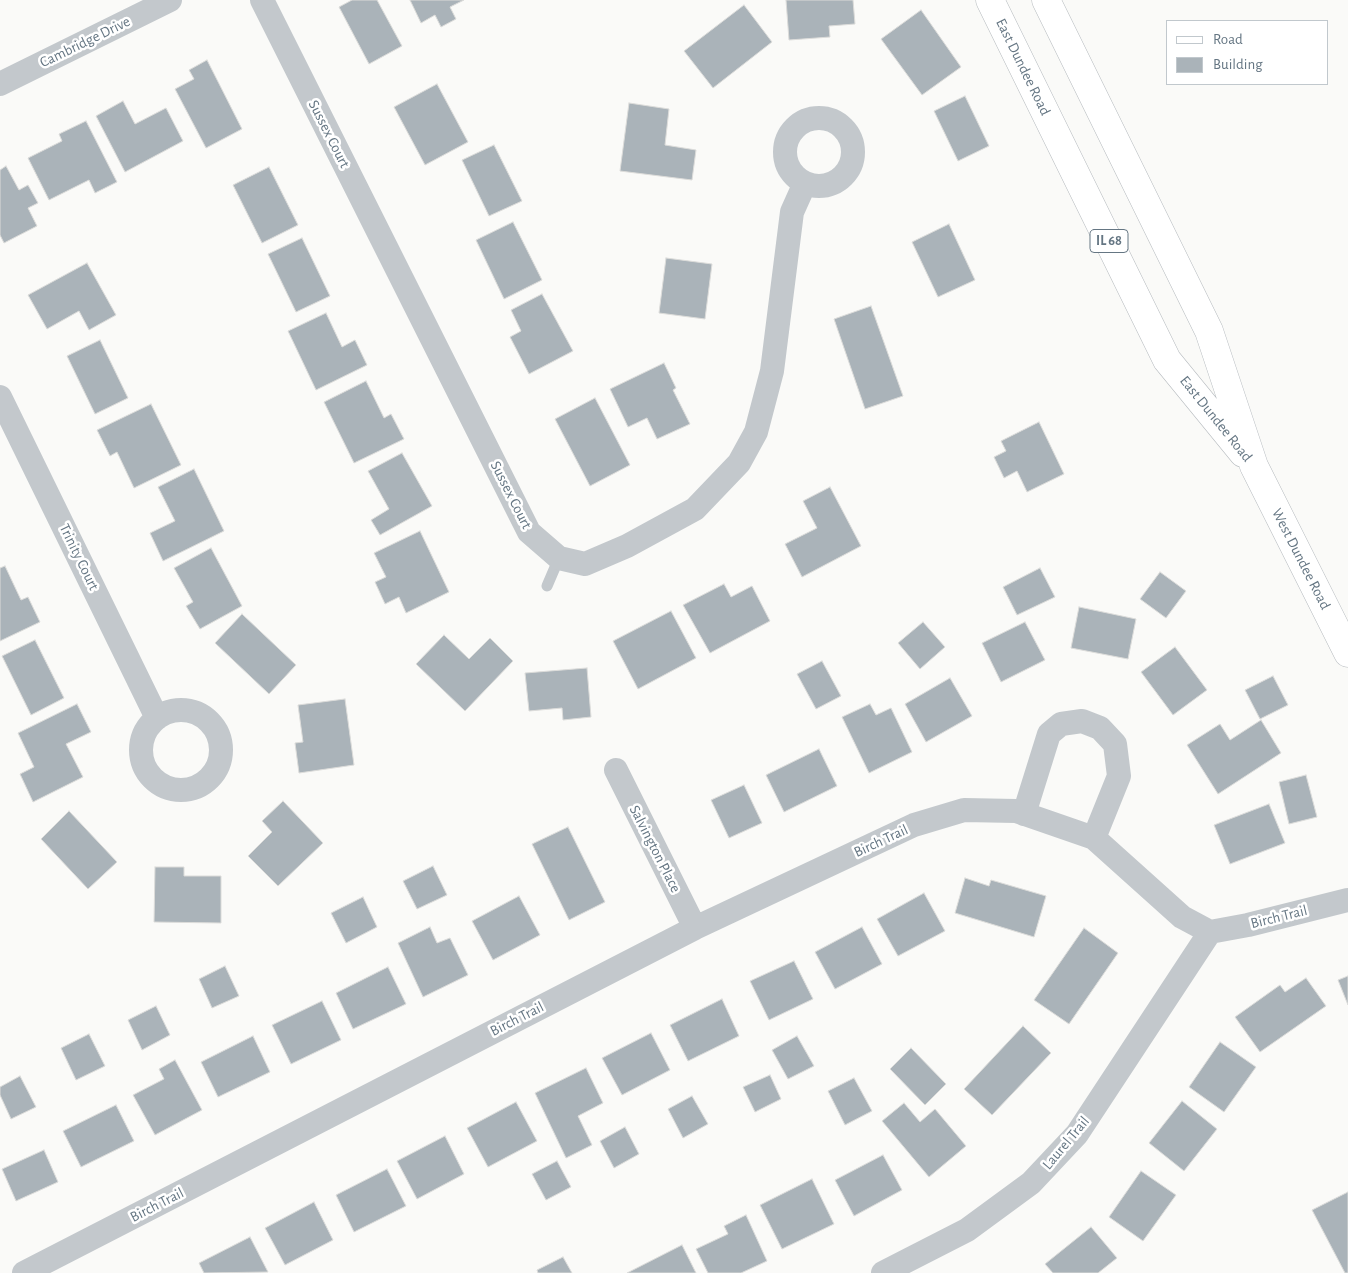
<!DOCTYPE html>
<style>
body{margin:0}
#map{position:relative;width:1348px;height:1273px;overflow:hidden;background:#fafaf8;font-family:"Alegreya Sans",sans-serif}
canvas{display:block}
.legend{position:absolute;left:1166px;top:20px;width:162px;height:65px;box-sizing:border-box;background:#fff;border:1px solid #c1c8cd;margin:0;padding:6px 9px;list-style:none;font-size:15px;color:#657683}
.legend li{display:flex;align-items:center;gap:10px;height:25px}
.legend b{width:25px;border:1px solid #c1c8cd}
</style>
<div id="map">
<canvas width="1348" height="1273"></canvas>
<ul class="legend">
<li><b style="height:6px;background:#fff"></b>Road</li>
<li><b style="height:14px;background:#aab3b9"></b>Building</li>
</ul>
</div>
<script>
const g = document.querySelector('canvas').getContext('2d');
g.lineJoin = 'round';
function paint(path, color) { g.fillStyle = color; g.fill(path, 'evenodd'); }
const shape = rows => new Path2D(rows.map(r => 'M' + r).join(''));
function strokePath(path, color, width, dash) { g.strokeStyle = color; g.lineWidth = width; g.lineCap = dash ? 'butt' : 'round'; g.setLineDash(dash || []); g.stroke(path); }
function drawText(font, color, halo, rows, align = 'center') {
  g.font = font + ' "Alegreya Sans",sans-serif'; g.lineWidth = 5; g.setLineDash([]); g.textBaseline = 'middle'; g.strokeStyle = halo; g.fillStyle = color; for (const [text, x, y, turn = 0] of rows) {
    g.save(); g.translate(x, y); g.rotate((+turn || 0) * Math.PI / 180); g.textAlign = isNaN(turn) ? turn : align; if (halo) g.strokeText(text, 0, 0); g.fillText(text, 0, 0); g.restore();
  }
}
const building = shape([
 [352,0,377,0,402,46,369,64,339,7,352,0],
 [410,0,464,0,450,7,456,19,441,27,435,15,421,23,410,0],
 [786,0,853,0,855,24,829,26,830,37,789,40,786,0],
 [744,5,772,42,713,88,684,51,744,5],
 [921,10,961,67,922,95,881,39,921,10],
 [207,60,242,129,206,148,175,89,194,79,189,70,207,60],
 [437,84,468,142,425,165,394,107,437,84],
 [965,96,989,146,958,161,934,111,965,96],
 [123,101,135,124,166,108,183,141,125,172,96,116,123,101],
 [629,103,669,109,665,145,696,150,692,180,620,171,629,103],
 [86,121,117,182,95,193,89,180,49,200,28,158,62,141,59,134,86,121],
 [494,145,522,201,489,216,462,160,494,145],
 [6,166,19,190,28,185,38,203,28,208,37,226,4,243,0,235,0,170,6,166],
 [269,167,298,225,262,243,233,185,269,167],
 [513,222,542,280,504,299,476,240,513,222],
 [949,224,975,280,938,297,912,242,949,224],
 [302,238,330,296,296,312,268,254,302,238],
 [666,258,712,264,705,319,659,313,666,258],
 [87,263,116,315,89,330,79,311,47,329,28,295,87,263],
 [542,294,573,351,529,374,510,337,521,331,511,310,542,294],
 [871,306,903,396,865,409,834,319,871,306],
 [326,313,342,347,355,340,367,365,316,390,288,331,326,313],
 [100,340,128,398,95,414,67,356,100,340],
 [664,363,676,388,673,390,690,424,657,439,647,418,628,427,610,389,664,363],
 [366,381,384,418,391,414,404,439,354,463,324,402,366,381],
 [595,398,630,465,590,486,555,419,595,398],
 [151,404,181,465,134,488,117,452,110,456,97,430,151,404],
 [1039,422,1064,474,1027,492,1017,471,1004,478,994,457,1006,451,1001,441,1039,422],
 [402,453,432,506,380,535,371,520,389,509,368,471,402,453],
 [194,469,224,531,163,561,150,533,175,521,158,487,194,469],
 [830,487,861,546,802,577,785,544,817,528,803,501,830,487],
 [420,531,449,592,406,613,399,597,385,604,375,582,386,577,374,553,420,531],
 [211,548,242,606,200,629,186,606,193,602,174,568,211,548],
 [5,566,21,600,28,597,40,622,0,641,0,568,5,566],
 [1040,568,1055,597,1017,615,1003,587,1040,568],
 [1160,572,1186,591,1166,618,1140,599,1160,572],
 [724,584,731,597,752,586,770,621,710,653,683,605,724,584],
 [1079,607,1136,619,1128,659,1071,648,1079,607],
 [671,611,696,658,638,689,613,641,671,611],
 [242,614,296,665,269,694,215,643,242,614],
 [923,622,945,647,920,669,898,643,923,622],
 [1025,622,1045,660,1001,682,982,643,1025,622],
 [444,635,469,659,490,638,513,661,465,711,416,664,444,635],
 [35,640,64,698,31,715,2,656,35,640],
 [1175,647,1207,690,1173,715,1141,672,1175,647],
 [822,661,841,696,816,709,797,674,822,661],
 [587,668,591,717,563,720,562,708,529,711,525,673,587,668],
 [1273,676,1288,705,1260,719,1245,690,1273,676],
 [950,678,972,716,926,742,905,704,950,678],
 [345,699,354,765,299,773,295,743,303,742,298,705,345,699],
 [77,704,91,732,66,744,83,777,33,802,20,774,34,767,18,733,77,704],
 [870,704,876,715,891,708,912,752,869,773,842,717,870,704],
 [1261,720,1281,753,1218,794,1187,745,1220,724,1230,740,1261,720],
 [819,749,837,786,784,812,766,775,819,749],
 [1306,775,1317,817,1289,824,1279,782,1306,775],
 [744,785,762,823,729,838,711,800,744,785],
 [283,801,323,843,278,886,248,856,272,832,262,821,283,801],
 [1269,804,1285,843,1230,864,1214,825,1269,804],
 [69,811,117,862,88,889,41,839,69,811],
 [568,827,605,902,569,920,532,844,568,827],
 [433,866,447,895,417,909,403,881,433,866],
 [155,867,184,867,184,876,221,876,221,923,154,922,155,867],
 [965,878,989,886,991,880,1046,896,1034,937,955,913,965,878],
 [924,893,945,931,898,956,877,919,924,893],
 [519,896,540,935,493,960,472,921,519,896],
 [363,897,377,927,346,943,331,913,363,897],
 [430,927,437,943,450,938,468,975,423,997,398,943,430,927],
 [862,927,882,964,835,989,815,952,862,927],
 [1084,928,1118,953,1069,1024,1034,1000,1084,928],
 [794,961,813,999,769,1020,750,981,794,961],
 [225,966,239,996,212,1008,199,979,225,966],
 [388,967,406,1004,353,1029,336,993,388,967],
 [1348,976,1348,1005,1338,980,1348,976],
 [1306,978,1326,1006,1260,1052,1235,1017,1280,985,1285,992,1306,978],
 [722,999,739,1036,688,1061,670,1025,722,999],
 [322,1001,341,1040,291,1064,272,1025,322,1001],
 [156,1006,170,1035,142,1050,128,1020,156,1006],
 [1023,1026,1051,1053,992,1115,964,1089,1023,1026],
 [651,1033,670,1070,622,1095,602,1058,651,1033],
 [89,1034,105,1066,76,1080,61,1048,89,1034],
 [253,1036,270,1072,218,1097,201,1062,253,1036],
 [797,1036,814,1066,788,1079,772,1050,797,1036],
 [1220,1042,1256,1067,1224,1112,1189,1087,1220,1042],
 [911,1048,946,1084,925,1105,890,1069,911,1048],
 [175,1060,202,1110,155,1135,133,1095,164,1079,159,1069,175,1060],
 [586,1068,603,1103,578,1116,592,1145,566,1158,535,1093,586,1068],
 [770,1075,781,1099,755,1112,743,1087,770,1075],
 [20,1076,36,1107,11,1119,0,1095,0,1087,20,1076],
 [854,1078,872,1111,845,1125,828,1091,854,1078],
 [692,1096,708,1124,683,1138,668,1109,692,1096],
 [1182,1101,1217,1129,1184,1171,1149,1143,1182,1101],
 [516,1102,537,1141,488,1167,467,1128,516,1102],
 [904,1103,920,1122,935,1109,966,1146,929,1177,882,1121,904,1103],
 [116,1105,134,1141,81,1167,63,1131,116,1105],
 [625,1127,639,1154,614,1168,600,1141,625,1127],
 [445,1136,464,1174,417,1199,397,1161,445,1136],
 [44,1150,58,1182,16,1201,2,1169,44,1150],
 [883,1155,902,1190,854,1216,835,1180,883,1155],
 [557,1161,571,1187,546,1200,532,1174,557,1161],
 [387,1169,406,1206,354,1232,336,1195,387,1169],
 [1141,1171,1176,1195,1143,1241,1109,1217,1141,1171],
 [812,1179,834,1224,782,1249,760,1205,812,1179],
 [1348,1192,1348,1273,1345,1273,1312,1210,1348,1192],
 [314,1202,333,1240,285,1265,265,1228,314,1202],
 [746,1215,767,1261,741,1273,708,1273,696,1249,728,1234,724,1226,746,1215],
 [1091,1227,1117,1258,1098,1273,1053,1273,1045,1264,1091,1227],
 [250,1237,268,1272,204,1273,199,1263,250,1237],
 [682,1245,696,1273,627,1273,682,1245],
 [563,1257,572,1273,538,1273,537,1270,563,1257]
]);
const service = shape([
 [547,586,559,558]
]);
const minor = shape([
 [262,0,529,532,559,558,585,564,627,546,695,509,739,463,756,432,772,371,792,212,805,183],
 [0,84,170,0],
 '785 152a34 34 0 1 1 68 0a34 34 0 1 1-68 0Z',
 [0,397,157,718],
 '141 750a40 40 0 1 1 80 0a40 40 0 1 1-80 0Z',
 [616,770,695,928],
 [1024,814,1049,734,1061,724,1082,721,1100,728,1115,744,1119,776,1094,838],
 [24,1273,695,928,914,825,964,810,1016,811,1094,838,1182,917,1210,932,1248,925,1348,900],
 [883,1273,967,1230,1031,1183,1077,1134,1210,932]
]);
const primary = shape([
 [990,0,1167,360,1243,453],
 [1046,0,1209,331,1254,466,1348,653]
]);
const shields = [
 [1109,241,38]
];
const shieldNames = [
 ["IL 68",1109,241]
];
const streetNames = [
 ["Cambridge Drive",85,42,-26],
 ["East Dundee Road",1023,67,64],
 ["Sussex Court",329,134,63],
 ["East Dundee Road",1216,419,51],
 ["Sussex Court",511,495,63],
 ["Trinity Court",79,557,64],
 ["West Dundee Road",1301,559,63],
 ["Birch Trail",881,841,-25],
 ["Salvington Place",655,849,63],
 ["Birch Trail",1279,917,-14],
 ["Birch Trail",517,1019,-27],
 ["Laurel Trail",1066,1143,-50],
 ["Birch Trail",157,1205,-27]
];
paint(building, '#aab3b9');
strokePath(building, '#dcdcda', 1);
strokePath(primary, '#b5babe', 29);
strokePath(service, '#c3c8cc', 11);
strokePath(minor, '#c3c8cc', 24);
strokePath(primary, '#fff', 28);
for (const [x, y, w] of shields) { const box = new Path2D(); box.roundRect(x - w / 2, y - 11.5, w, 23, 4); g.fillStyle = '#fff'; g.fill(box); strokePath(box, '#657683', 1); }
drawText('bold 14px', '#657683', null, shieldNames);
drawText('15px', '#657683', '#fff', streetNames);
</script>
